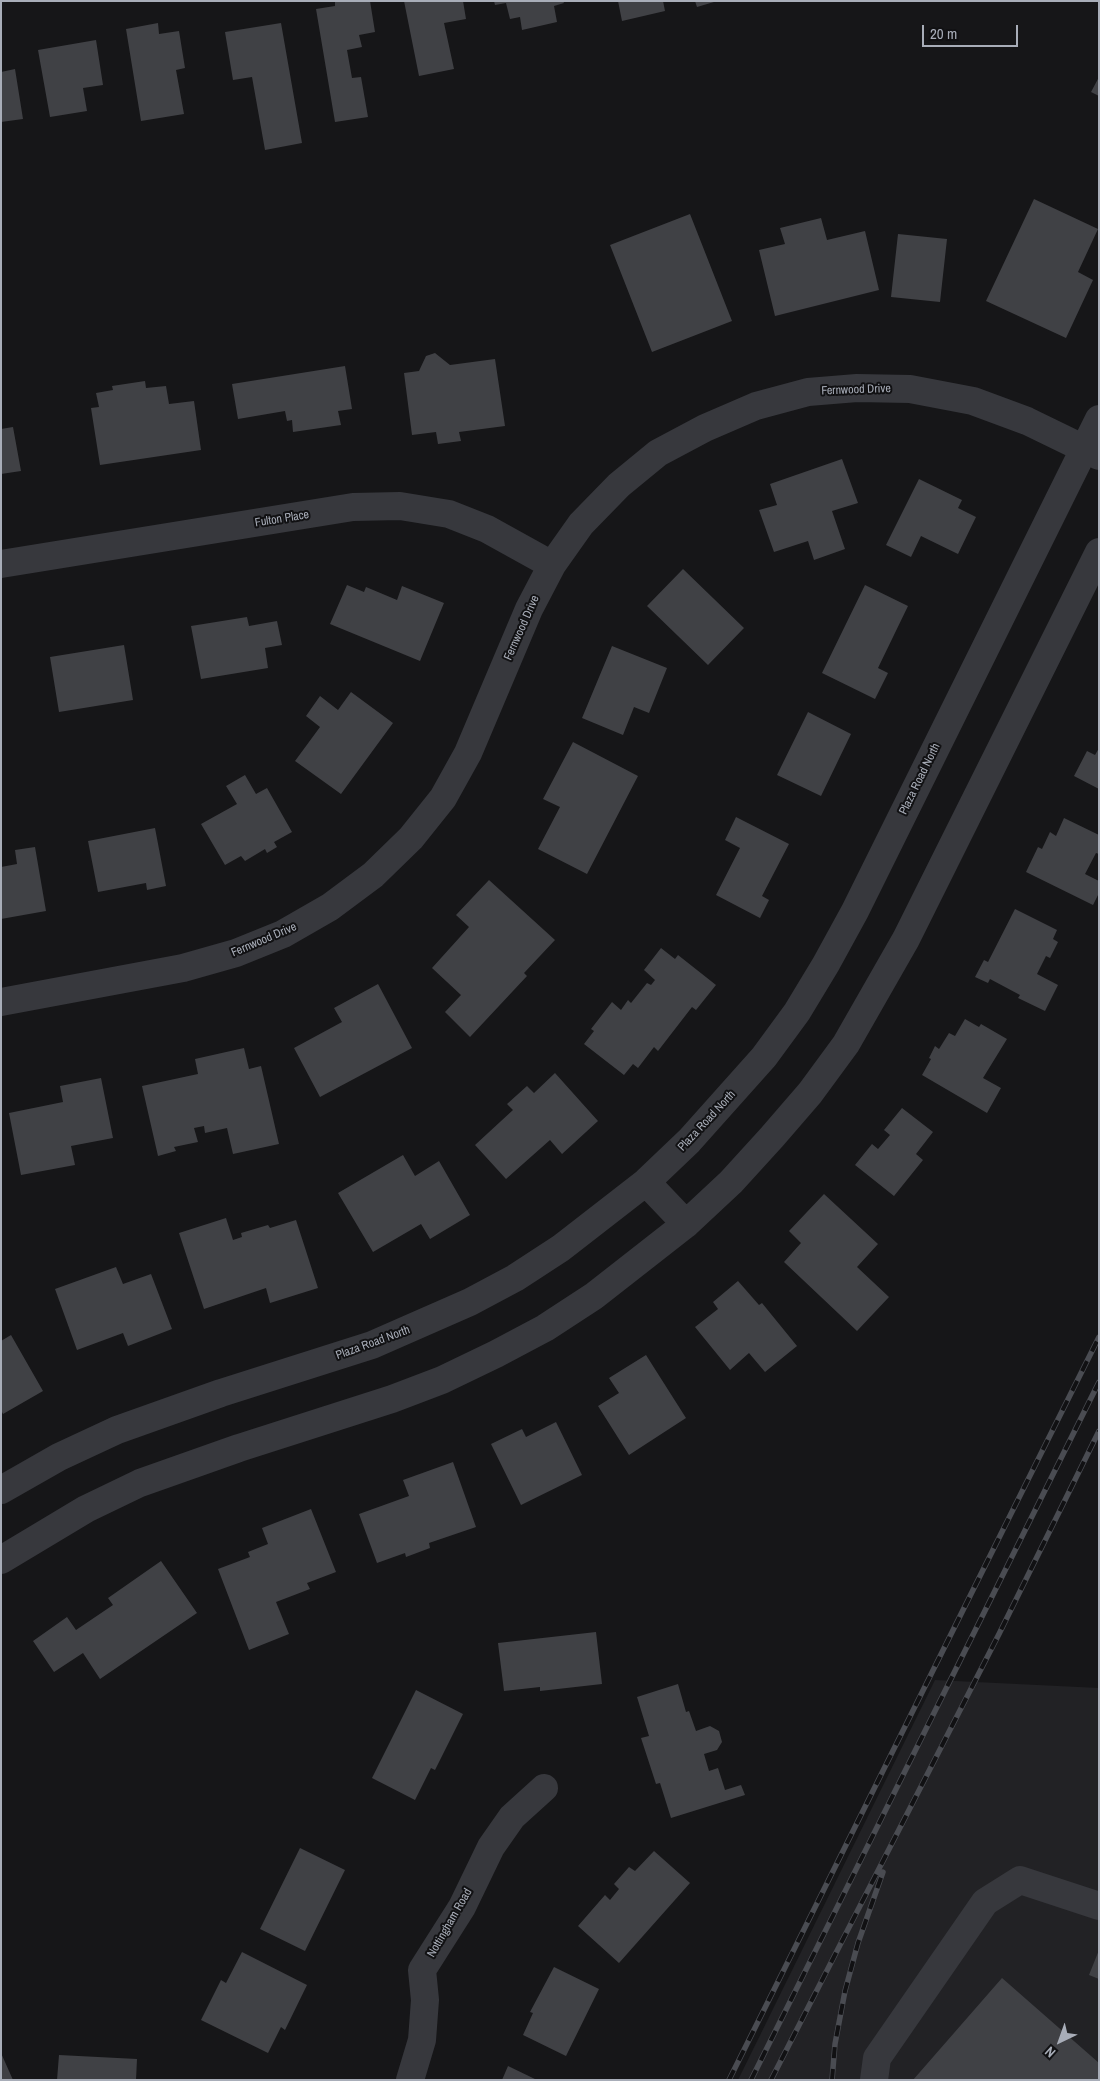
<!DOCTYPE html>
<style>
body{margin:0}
#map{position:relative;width:1100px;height:2081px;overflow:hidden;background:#161618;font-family:"Archivo Narrow",sans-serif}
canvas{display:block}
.frame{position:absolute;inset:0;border:2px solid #a8adb8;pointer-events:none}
.north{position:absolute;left:1035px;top:2016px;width:50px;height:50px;-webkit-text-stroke:4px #111113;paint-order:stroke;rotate:222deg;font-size:14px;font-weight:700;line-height:20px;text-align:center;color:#a8adb8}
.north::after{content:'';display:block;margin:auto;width:18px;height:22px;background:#a8adb8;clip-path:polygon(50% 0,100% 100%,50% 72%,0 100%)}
.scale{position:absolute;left:922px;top:25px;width:96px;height:22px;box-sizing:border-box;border:2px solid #a8adb8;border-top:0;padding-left:6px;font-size:15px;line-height:18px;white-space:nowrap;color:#a8adb8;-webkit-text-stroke:4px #111113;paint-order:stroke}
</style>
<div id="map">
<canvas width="1100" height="2081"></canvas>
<div class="frame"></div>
<div class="north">N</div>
<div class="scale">20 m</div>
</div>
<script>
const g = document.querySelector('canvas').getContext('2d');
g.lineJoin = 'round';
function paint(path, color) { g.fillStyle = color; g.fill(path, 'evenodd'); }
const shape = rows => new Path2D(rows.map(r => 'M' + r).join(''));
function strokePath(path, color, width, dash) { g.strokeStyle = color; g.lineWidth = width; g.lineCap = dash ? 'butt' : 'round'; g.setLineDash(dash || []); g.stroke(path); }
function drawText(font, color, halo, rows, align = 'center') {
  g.font = font + ' "Archivo Narrow",sans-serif'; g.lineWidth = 4; g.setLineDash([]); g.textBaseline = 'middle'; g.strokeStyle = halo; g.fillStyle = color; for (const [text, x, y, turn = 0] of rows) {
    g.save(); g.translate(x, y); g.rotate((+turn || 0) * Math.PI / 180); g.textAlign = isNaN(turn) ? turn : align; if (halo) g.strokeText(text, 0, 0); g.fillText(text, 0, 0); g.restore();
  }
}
const built = shape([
 [935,1680,1099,1688,1099,2080,738,2080]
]);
const building = shape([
 [335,1,370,1,375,32,359,35,362,47,347,50,352,78,361,77,368,117,335,122,316,9,335,6],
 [404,1,463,1,466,19,444,23,454,69,419,76],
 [494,1,563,1,564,3,554,6,557,22,522,30,520,17,510,19,506,3,495,5],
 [618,1,663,1,665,11,622,21],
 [695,1,714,1,714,2,697,7],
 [158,23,159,34,179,31,185,68,176,70,184,114,141,121,126,29],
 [281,23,302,143,265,150,252,77,233,80,225,32],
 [96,40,103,85,83,88,87,111,50,117,38,50],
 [15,69,23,119,1,122,1,72],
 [1099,77,1099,96,1091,92],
 [1034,199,1098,229,1078,272,1093,280,1066,338,986,301],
 [690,214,732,321,652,352,610,245],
 [821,218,827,240,865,231,879,290,775,316,759,250,785,244,780,228],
 [898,234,947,239,940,302,891,297],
 [435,353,450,365,495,359,505,426,459,432,461,441,438,444,436,432,412,435,404,373,419,371,426,356],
 [345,366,352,409,338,411,341,425,293,432,292,420,287,421,285,411,238,419,232,384],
 [145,381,146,388,166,386,169,404,194,401,201,450,100,465,91,408,99,407,96,393,113,390,112,386],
 [13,427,21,471,1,474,1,429],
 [842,459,858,503,832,511,845,549,814,560,808,541,774,552,759,510,777,505,770,484],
 [919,479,962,500,958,508,976,517,958,554,921,536,911,557,886,545],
 [683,569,744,628,708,665,647,606],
 [347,585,364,592,366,587,397,600,402,586,444,603,420,661,330,624],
 [865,585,908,606,878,668,888,673,875,699,822,673],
 [247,617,249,626,277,621,282,645,265,648,268,668,201,679,191,626],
 [124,645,133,700,59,712,50,657],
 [612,646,667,668,649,713,634,707,623,735,582,718],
 [351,692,393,723,341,794,295,761,320,727,306,716,320,696,338,710],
 [808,712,851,734,821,796,777,775],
 [573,742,638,776,587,874,538,849,560,807,543,799],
 [1099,748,1099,789,1074,776,1087,751,1095,755],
 [245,775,256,794,267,788,292,832,274,842,277,847,267,853,265,849,245,861,241,856,225,865,201,824,237,804,226,786],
 [736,817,789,844,762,896,769,900,760,918,716,895,740,848,725,840],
 [1064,818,1099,835,1099,854,1096,853,1085,874,1099,881,1099,893,1093,905,1026,872,1038,847,1042,849,1050,832,1056,836],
 [155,828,166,886,147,890,146,883,98,892,88,841],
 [35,847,46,911,1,919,1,867,17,864,15,850],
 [489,880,555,940,524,973,527,976,470,1037,445,1012,461,995,432,968,469,927,456,915],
 [1015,909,1057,930,1053,939,1058,942,1050,958,1046,956,1037,974,1058,985,1045,1011,1018,998,1020,995,990,979,988,983,975,977,984,960,988,962],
 [661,948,675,959,678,955,716,985,696,1010,692,1007,658,1051,654,1047,638,1068,633,1064,624,1075,584,1044,594,1031,591,1029,612,1002,621,1010,628,1000,631,1003,647,983,651,985,655,980,644,970],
 [378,984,412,1048,320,1097,294,1048,342,1022,334,1008],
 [965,1019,979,1027,981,1024,1007,1039,983,1078,1001,1088,987,1113,922,1075,931,1059,929,1058,935,1046,939,1049,949,1033,955,1036],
 [244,1048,249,1069,261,1066,279,1144,233,1154,227,1128,205,1133,204,1126,194,1128,198,1142,174,1147,176,1151,158,1156,142,1086,198,1074,195,1059],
 [555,1073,598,1121,562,1154,550,1140,506,1179,475,1145,513,1110,507,1104,527,1086,534,1093],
 [101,1078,113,1138,71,1146,75,1165,21,1175,9,1113,63,1102,60,1086],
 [902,1108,933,1132,916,1154,923,1160,894,1196,855,1165,872,1144,878,1149,890,1135,884,1130],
 [403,1155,415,1176,439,1161,470,1215,430,1239,421,1224,373,1252,338,1193],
 [824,1194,878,1244,857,1267,889,1297,857,1331,784,1262,801,1243,789,1231],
 [226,1218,233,1240,242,1237,241,1233,268,1225,270,1228,296,1220,318,1288,270,1303,266,1288,204,1309,179,1233],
 [116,1267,123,1284,151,1274,172,1329,128,1346,123,1333,77,1350,55,1289],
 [738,1281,759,1305,762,1303,797,1346,765,1372,749,1353,730,1370,695,1327,718,1309,713,1302],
 [11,1335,43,1391,3,1414,1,1410,1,1341],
 [646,1355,686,1418,629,1455,598,1406,619,1393,609,1378],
 [556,1422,582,1475,521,1505,491,1444,522,1429,526,1437],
 [453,1462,476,1527,429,1543,430,1548,406,1557,405,1553,377,1563,359,1514,409,1496,403,1480],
 [311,1509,336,1572,307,1583,310,1589,276,1602,289,1634,249,1650,218,1569,250,1557,248,1552,268,1544,262,1528],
 [161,1561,197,1613,100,1679,83,1653,54,1672,33,1641,67,1617,76,1630,113,1605,108,1598],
 [596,1632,602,1684,540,1691,540,1687,504,1691,498,1643],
 [678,1684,686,1712,689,1711,696,1731,710,1726,719,1731,722,1742,717,1750,704,1754,709,1771,718,1768,725,1790,741,1785,745,1795,671,1818,660,1783,656,1784,641,1738,649,1736,637,1697],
 [416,1690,463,1714,435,1770,431,1768,415,1800,372,1778],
 [300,1848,345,1870,305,1951,260,1929],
 [654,1851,690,1883,619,1963,578,1926,605,1895,610,1900,619,1889,614,1884,629,1867,635,1871],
 [1099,1950,1099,1979,1089,1975],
 [242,1952,307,1985,285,2030,281,2027,268,2053,201,2020,221,1980,226,1983],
 [554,1967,599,1989,566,2056,523,2035,533,2013,530,2012],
 [1002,1978,1099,2063,1099,2080,913,2080],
 [1,2053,13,2080,1,2080],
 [59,2055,137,2059,136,2080,57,2080],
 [508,2066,537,2080,502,2080]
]);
const minor = shape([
 [1,564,353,507,400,506,449,514,487,529,552,565],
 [1,1002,183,968,236,953,283,934,330,907,373,875,411,838,443,798,468,753,529,609,552,565,581,524,619,485,658,453,705,428,756,406,808,392,857,388,910,389,973,401,1027,421,1099,456],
 [646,1182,686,1224],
 [1,1490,59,1457,117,1430,221,1393,372,1345,470,1302,515,1278,561,1248,646,1182,689,1141,764,1057,797,1012,826,964,855,911,1099,419],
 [1,1560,86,1509,140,1483,239,1448,392,1399,442,1380,496,1354,545,1328,594,1296,686,1224,731,1182,772,1137,810,1093,846,1044,906,939,1099,552],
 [410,2080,422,2040,425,2000,422,1970,462,1907,491,1847,512,1817,544,1788],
 [874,2080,877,2058,985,1902,1020,1880,1099,1906]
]);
const rail = shape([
 [729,2080,1099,1337],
 [751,2080,1099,1382],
 [771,2080,999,1634,1099,1431],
 [832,2080,835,2044,845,1991,858,1943,883,1872]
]);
const streetNames = [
 ["Fernwood Drive",856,390,-2],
 ["Fulton Place",282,519,-9],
 ["Fernwood Drive",522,628,-66],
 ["Plaza Road North",920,779,-64],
 ["Fernwood Drive",264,940,-23],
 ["Plaza Road North",707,1121,-47],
 ["Plaza Road North",373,1343,-20],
 ["Nottingham Road",450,1923,-60]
];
paint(built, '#222225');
paint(building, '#404145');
strokePath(minor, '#37383d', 28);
strokePath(rail, '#4a4c52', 5.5);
strokePath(rail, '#111113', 4, [11]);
drawText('12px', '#a8adb8', '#111113', streetNames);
</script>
